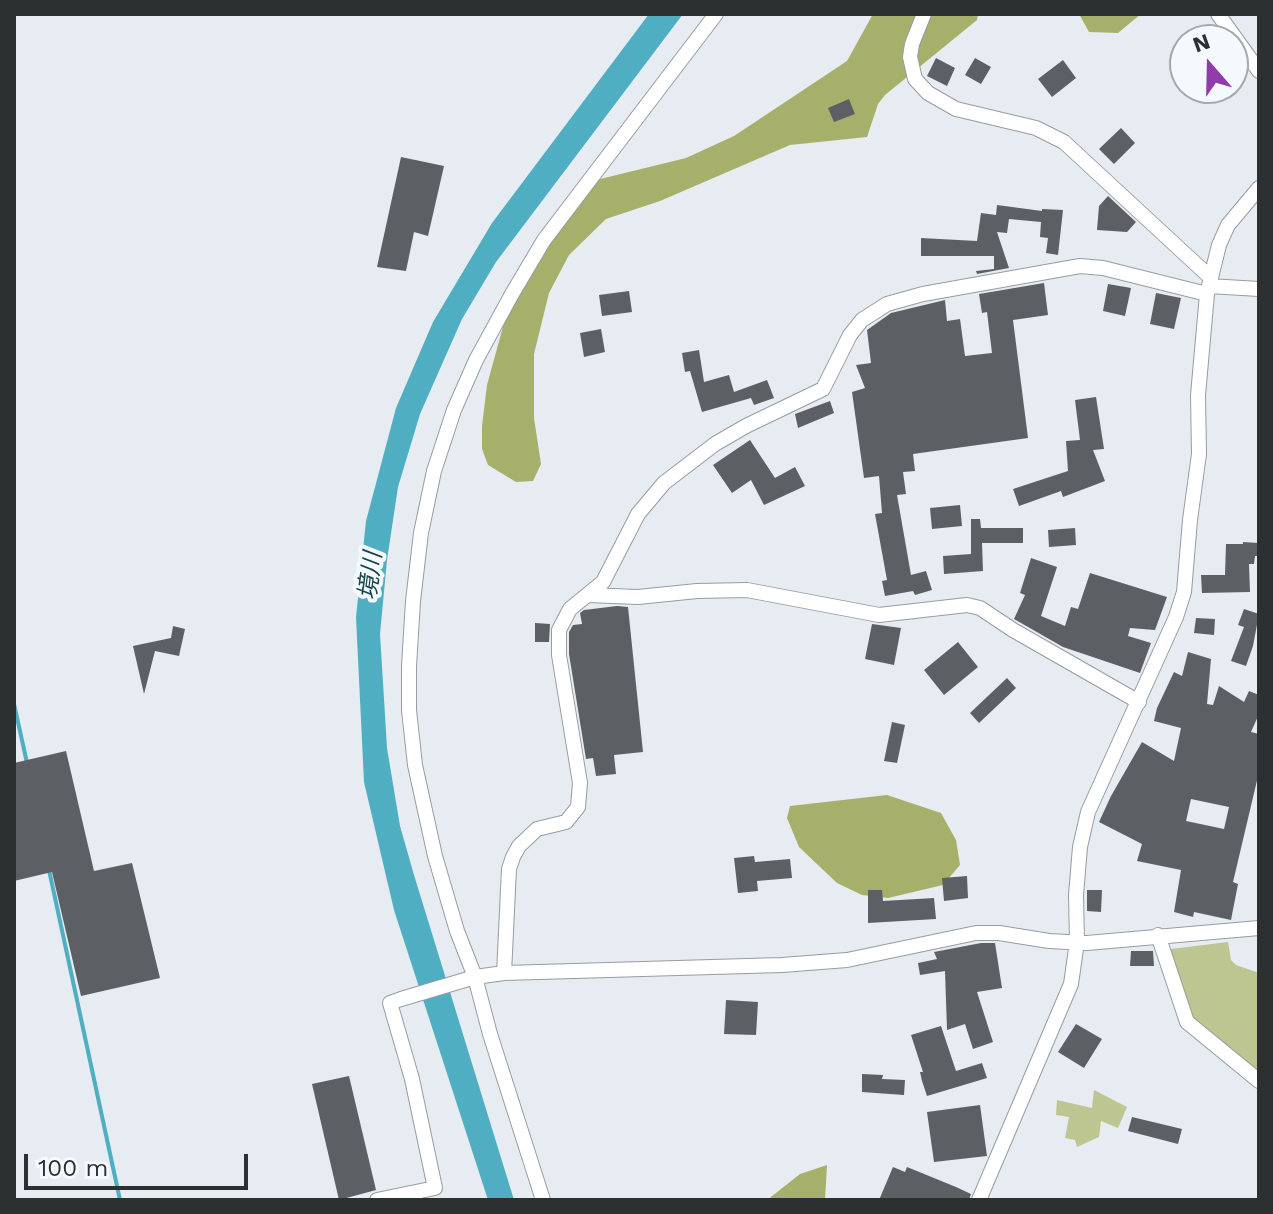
<!DOCTYPE html>
<meta charset="utf-8">
<style>
body{margin:0}
#map{position:relative;width:1273px;height:1214px;overflow:hidden;background:#e6ecf1;font-family:"Work Sans",sans-serif}
canvas{display:block}
.frame{position:absolute;inset:0;border:16px solid #2d3031;pointer-events:none}
.north{position:absolute;left:1169px;top:24px;width:80px;height:80px;box-sizing:border-box;background:#f4f9fe;border:2px solid #a4a9ac;border-radius:50%;rotate:340deg;font-size:22px;font-weight:700;line-height:32px;text-align:center;color:#2d3031}
.north::after{content:'';display:block;margin:auto;width:28px;height:36px;background:#903caa;clip-path:polygon(50% 0,100% 100%,50% 72%,0 100%)}
.scale{position:absolute;left:24px;top:1154px;width:224px;height:36px;box-sizing:border-box;border:4px solid #2d3031;border-top:0;padding-left:10px;font-size:24px;line-height:28px;white-space:nowrap;color:#2d3031;-webkit-text-stroke:6px #f4f9fe;paint-order:stroke}
</style>
<div id="map">
<canvas width="1273" height="1214"></canvas>
<div class="frame"></div>
<div class="north">N</div>
<div class="scale">100 m</div>
</div>
<script>
const g = document.querySelector('canvas').getContext('2d');
g.lineJoin = 'round';
function paint(path, color) { g.fillStyle = color; g.fill(path, 'evenodd'); }
const shape = rows => new Path2D(rows.map(r => 'M' + r).join(''));
function strokePath(path, color, width, dash) { g.strokeStyle = color; g.lineWidth = width; g.lineCap = dash ? 'butt' : 'round'; g.setLineDash(dash || []); g.stroke(path); }
function drawText(font, color, halo, rows, align = 'center') {
  g.font = font + ' "Work Sans","Noto Sans JP",sans-serif'; g.lineWidth = 8; g.setLineDash([]); g.textBaseline = 'middle'; g.strokeStyle = halo; g.fillStyle = color; for (const [text, x, y, turn = 0] of rows) {
    g.save(); g.translate(x, y); g.rotate((+turn || 0) * Math.PI / 180); g.textAlign = isNaN(turn) ? turn : align; if (halo) g.strokeText(text, 0, 0); g.fillText(text, 0, 0); g.restore();
  }
}
const green = shape([
 [1228,942,1231,960,1236,965,1259,973,1259,1079,1195,1030,1163,950],
 [1094,1090,1127,1107,1118,1128,1101,1121,1099,1137,1077,1147,1075,1140,1065,1138,1069,1117,1056,1115,1057,1100,1092,1108]
]);
const forest = shape([
 [873,14,978,14,977,20,885,95,878,104,867,137,790,145,660,201,606,219,569,255,549,293,534,354,534,418,541,464,533,481,516,482,488,465,482,449,482,426,487,385,512,294,588,182,686,158,734,136,847,61],
 [1079,14,1141,14,1118,33,1089,32],
 [887,795,941,813,956,840,960,865,943,885,888,898,862,895,837,883,799,847,787,818,790,806],
 [827,1165,825,1200,767,1200,800,1174]
]);
const water = shape([
 [649,14,683,14,496,262,462,319,420,414,398,487,387,560,380,634,387,748,400,826,414,875,514,1200,488,1200,394,910,364,782,356,617,366,521,396,408,433,322,492,223]
]);
const stream = shape([
 [14,704,27,763],
 [49,870,120,1200]
]);
const building = shape([
 [1233,52,1247,71,1233,82],
 [936,58,955,68,947,86,927,76],
 [975,58,991,67,981,84,965,75],
 [1063,60,1076,78,1052,97,1038,79],
 [849,99,855,114,834,122,828,108],
 [1121,128,1135,143,1114,164,1099,149],
 [401,157,444,166,428,236,414,232,406,271,377,267],
 [1108,196,1136,222,1127,232,1097,230,1099,206],
 [997,205,1042,211,1042,209,1063,210,1058,255,1046,253,1048,238,1040,237,1041,222,1009,219,1007,233,997,232,1009,268,977,274,976,271,994,269,994,256,921,256,921,238,977,241,981,213,996,215],
 [1044,283,1048,315,1013,320,1028,438,913,454,915,471,903,472,906,494,897,495,911,575,926,571,932,590,915,595,913,591,885,596,882,581,887,580,875,514,882,513,879,476,864,478,852,392,865,388,856,365,871,363,867,330,891,313,945,300,947,321,960,319,965,356,992,353,987,312,982,313,979,294],
 [1108,284,1131,288,1125,316,1103,311],
 [629,291,632,312,602,316,599,295],
 [1156,293,1181,298,1174,329,1150,324],
 [601,329,605,352,584,357,580,333],
 [699,350,704,382,729,375,734,392,767,380,774,398,754,405,751,398,702,412,690,371,685,372,682,353],
 [1096,397,1104,449,1093,450,1105,481,1063,497,1061,491,1019,506,1013,489,1068,471,1066,441,1080,440,1075,400],
 [830,401,834,413,798,428,795,414],
 [750,440,775,478,795,467,805,486,764,505,751,480,732,493,713,465],
 [960,505,962,526,932,529,930,508],
 [971,519,980,519,981,528,1023,528,1023,543,982,543,983,571,944,574,943,556,971,554],
 [1075,528,1076,545,1049,547,1048,530],
 [1243,542,1259,543,1259,556,1255,556,1254,564,1249,564,1250,592,1202,593,1201,575,1225,575,1226,544,1243,544],
 [1031,558,1057,567,1041,616,1065,626,1071,607,1078,609,1090,573,1167,597,1155,630,1130,628,1128,636,1151,643,1140,673,1063,647,1014,619,1025,595,1020,593],
 [617,606,628,607,643,752,614,755,616,774,596,776,593,758,586,759,569,654,569,632,573,625,582,624,580,613,584,610],
 [1244,609,1259,614,1253,646,1246,666,1231,661,1244,627,1238,625],
 [1196,618,1215,619,1214,635,1194,633],
 [535,623,550,624,549,642,535,642],
 [872,624,901,628,894,665,865,659],
 [173,626,185,629,179,656,155,651,144,694,133,646,171,638],
 [958,642,978,667,944,695,924,670],
 [1188,652,1211,659,1207,704,1213,705,1219,686,1244,702,1249,691,1259,695,1259,714,1251,732,1259,734,1259,772,1233,882,1238,884,1231,920,1194,912,1193,917,1174,912,1181,870,1137,861,1142,844,1099,822,1111,796,1142,742,1174,761,1181,728,1154,721,1157,708,1174,672,1182,676],
 [1191,799,1229,807,1224,829,1186,821],
 [1007,678,1016,688,979,723,970,713],
 [892,722,905,725,897,763,884,761],
 [66,751,94,871,132,863,160,978,81,996,52,872,14,881,14,763],
 [754,856,755,862,790,859,792,878,757,881,758,891,738,893,734,858],
 [967,876,968,898,944,901,942,878],
 [868,890,882,890,883,901,934,898,936,919,868,923],
 [1087,890,1102,890,1101,912,1087,911],
 [981,943,995,943,1002,988,977,992,993,1042,973,1049,965,1024,947,1030,945,971,920,975,918,963,937,959,934,952],
 [1131,951,1153,951,1154,966,1130,966],
 [726,1000,758,1002,756,1035,724,1034],
 [1076,1024,1102,1039,1084,1068,1058,1052],
 [941,1026,956,1071,982,1063,987,1078,927,1096,922,1081,920,1072,923,1072,911,1035],
 [862,1074,883,1075,882,1079,905,1080,904,1095,862,1092],
 [349,1076,376,1190,339,1200,312,1084],
 [980,1105,987,1156,934,1162,927,1112],
 [1132,1117,1182,1129,1178,1144,1128,1131],
 [893,1167,905,1172,907,1167,956,1187,971,1194,969,1200,879,1200]
]);
const minor = shape([
 [924,14,912,44,910,57,915,79,928,93,956,109,1036,128,1064,142,1211,278],
 [1218,14,1259,71],
 [1209,286,1259,289],
 [588,595,638,597,697,591,747,590,879,615,967,605,980,608,1013,630,1139,702],
 [1158,935,1187,1022,1259,1081],
 [504,973,509,869,513,857,519,846,537,829,566,822,578,807,580,783,559,655,559,630,570,609,603,582,638,514,664,483,715,444,746,426,823,389,850,335,862,320,887,304,923,294,1080,266,1103,268,1207,294],
 [377,1200,435,1188,412,1079,390,1003,401,999,475,977,504,973,782,965,847,960,976,933,999,933,1049,941,1087,943,1259,928],
 [543,1200,490,1034,475,977,457,931,435,856,415,765,409,710,409,666,413,601,421,533,434,471,454,410,476,360,512,294,544,240,716,14],
 [979,1200,1071,984,1077,942,1076,895,1080,847,1088,812,1176,617,1184,592,1190,520,1199,454,1198,395,1207,294,1219,245,1228,225,1259,188]
]);
const waterNames = [
 ["境川",371,576,-83]
];
paint(green, '#bdc590');
paint(forest, '#a6b06b');
paint(water, '#4faec1');
strokePath(stream, '#4faec1', 4);
paint(building, '#5c6065');
strokePath(minor, '#979ca1', 16);
strokePath(minor, '#fff', 14);
drawText('italic 24px', '#17434b', '#f4f9fe', waterNames);
</script>
